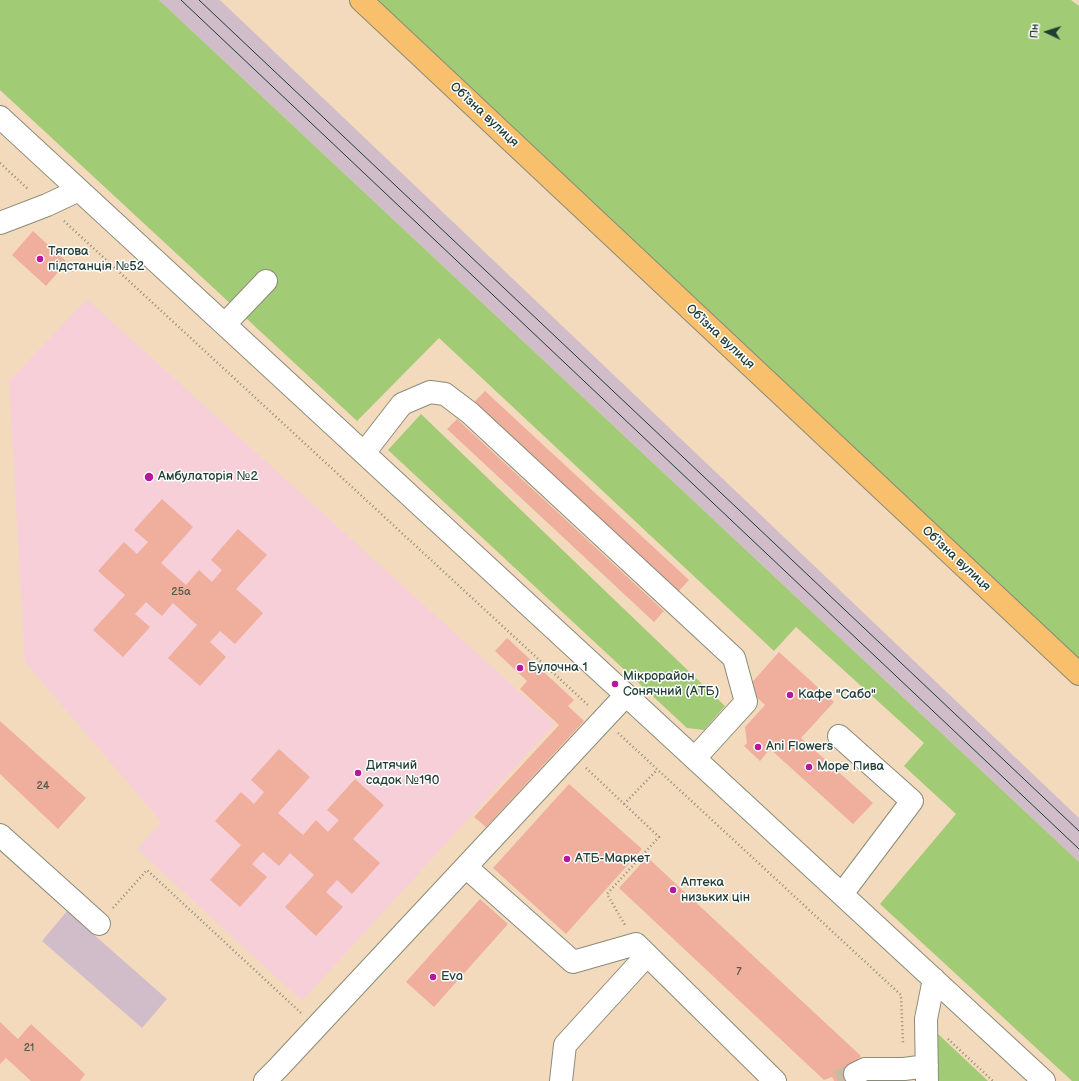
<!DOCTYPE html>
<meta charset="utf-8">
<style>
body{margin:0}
#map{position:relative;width:1079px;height:1081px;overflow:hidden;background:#f4dabd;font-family:"Balsamiq Sans",sans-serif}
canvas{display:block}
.north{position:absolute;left:1027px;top:12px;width:40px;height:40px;-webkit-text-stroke:3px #fff;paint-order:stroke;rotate:274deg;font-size:11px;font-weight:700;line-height:16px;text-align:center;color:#1f3d34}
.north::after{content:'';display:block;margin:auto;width:14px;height:18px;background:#1f3d34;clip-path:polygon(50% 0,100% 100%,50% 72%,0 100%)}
</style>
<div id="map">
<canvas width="1079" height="1081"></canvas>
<div class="north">Пн</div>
</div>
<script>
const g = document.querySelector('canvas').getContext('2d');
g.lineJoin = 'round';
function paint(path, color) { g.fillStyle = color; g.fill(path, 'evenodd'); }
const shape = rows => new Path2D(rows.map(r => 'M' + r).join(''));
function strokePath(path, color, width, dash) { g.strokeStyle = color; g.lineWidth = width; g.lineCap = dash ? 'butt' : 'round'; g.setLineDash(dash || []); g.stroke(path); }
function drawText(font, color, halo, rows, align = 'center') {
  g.font = font + ' "Balsamiq Sans",sans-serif'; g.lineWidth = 3; g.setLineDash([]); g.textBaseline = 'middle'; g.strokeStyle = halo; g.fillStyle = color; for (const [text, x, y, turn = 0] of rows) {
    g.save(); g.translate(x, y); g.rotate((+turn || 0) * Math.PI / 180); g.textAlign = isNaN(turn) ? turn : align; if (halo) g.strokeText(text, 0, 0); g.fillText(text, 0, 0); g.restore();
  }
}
const built = shape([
 [87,299,555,724,302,1001,137,849,161,822,25,662,9,381]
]);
const industrial = shape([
 [159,0,220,0,1079,818,1079,862],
 [67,911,167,999,142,1028,42,941]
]);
const green = shape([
 [0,0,159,0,1079,862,1079,1081,1072,1081,880,904,956,814,904,766,924,743,796,627,774,651,439,338,357,421,0,90],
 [361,0,1071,0,1079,6,1079,674],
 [421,414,725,706,704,730,687,728,388,450],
 [936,1032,988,1081,939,1081]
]);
const building = shape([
 [33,231,67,262,46,286,12,255],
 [485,391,689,580,677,593,473,403],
 [457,419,664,611,654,622,447,429],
 [162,499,193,527,161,563,186,585,199,570,212,582,222,570,211,560,238,529,267,555,236,589,263,613,235,644,220,631,210,642,226,657,200,686,168,658,197,625,173,603,162,616,146,602,135,614,150,627,123,657,93,630,125,595,98,571,124,542,137,554,148,542,134,530],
 [507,638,574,700,568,706,584,721,486,827,474,817,559,725,520,689,527,681,495,651],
 [779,652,834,702,801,738,873,803,853,824,770,749,760,761,744,746,747,743,745,727,765,705,747,688],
 [0,721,86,798,58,829,0,774],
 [279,749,310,777,278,813,303,835,316,820,328,832,339,820,327,810,355,779,384,805,353,839,380,863,352,894,337,880,326,892,343,907,316,936,285,907,314,875,290,853,279,866,263,852,252,864,267,877,240,907,210,880,241,845,215,821,241,792,254,804,264,792,251,780],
 [569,784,642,849,566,934,493,868],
 [647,857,861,1056,852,1066,860,1081,834,1081,832,1077,824,1080,619,888],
 [480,899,508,924,434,1007,406,982],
 [0,1022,18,1039,31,1024,85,1074,80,1081,31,1081,6,1058,0,1064]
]);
const minorTunnel = shape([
 [838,1081,855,1074]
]);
const path = shape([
 [0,163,29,190],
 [64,221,588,705],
 [618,733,901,995,903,1043],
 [586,768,659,837,607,894,625,925],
 [624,804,657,770],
 [113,908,147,870,301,1013],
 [948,1039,993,1081]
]);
const minor = shape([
 [0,117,1044,1081],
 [0,223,47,205,79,190],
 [225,324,266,281],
 [364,453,402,404,430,392,445,394,470,413,734,658,746,702,695,758],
 [839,736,912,801,842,894],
 [0,835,99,924],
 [466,867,573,962,636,944,775,1081],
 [855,1074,865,1069,904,1069,927,1066],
 [265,1081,278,1068,626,695],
 [561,1081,565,1045,647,955],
 [927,1081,926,1019,934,979]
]);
const major = shape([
 [361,0,1079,674]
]);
const tram = shape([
 [181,0,1079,849],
 [199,0,1079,831]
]);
const markers = [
 [40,259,4,"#b5179e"],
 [149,477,5,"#b5179e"],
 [520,668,4,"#b5179e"],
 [615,684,4,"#b5179e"],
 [790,695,4,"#b5179e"],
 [758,747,4,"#b5179e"],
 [809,767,4,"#b5179e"],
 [358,773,4,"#b5179e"],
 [567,859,4,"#b5179e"],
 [673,890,4,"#b5179e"],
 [433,977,4,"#b5179e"]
];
const numberNames = [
 ["25а",181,592],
 ["24",43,786],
 ["7",739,972],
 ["21",29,1048]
];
const streetNames = [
 ["Обʼїзна вулиця",484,115,43],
 ["Обʼїзна вулиця",720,337,43],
 ["Обʼїзна вулиця",956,559,43]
];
const poiNames = [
 ["Тягова",48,252],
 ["підстанція №52",48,267],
 ["Амбулаторія №2",158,477],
 ["Булочна 1",528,668],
 ["Мікрорайон",623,677],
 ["Сонячний (АТБ)",623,692],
 ["Кафе \"Сабо\"",798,695],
 ["Ani Flowers",766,747],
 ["Дитячий",366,766],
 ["садок №190",366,781],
 ["Море Пива",817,767],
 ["АТБ-Маркет",575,859],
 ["Аптека",681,883],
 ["низьких цін",681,898],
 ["Eva",441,977]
];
paint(built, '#f6cfd8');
paint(industrial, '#d1bdca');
paint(green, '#a2cb76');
paint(building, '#f0ae9c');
strokePath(minorTunnel, '#c9bba2', 22, [22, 11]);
strokePath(minor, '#8a8c78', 24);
strokePath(major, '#8a8c78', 24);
strokePath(path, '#8a8c78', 2.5, [1, 3]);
strokePath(minor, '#fff', 22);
strokePath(major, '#f8bf6c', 22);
strokePath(tram, '#1f3d34', 1);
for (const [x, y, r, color] of markers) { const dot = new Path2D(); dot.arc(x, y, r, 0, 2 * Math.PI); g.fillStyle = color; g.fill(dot); strokePath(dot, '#fff', 1.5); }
drawText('11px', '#53594e', null, numberNames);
drawText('13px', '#1f3d34', '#fff', streetNames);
drawText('13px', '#1f3d34', '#fff', poiNames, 'left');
</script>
